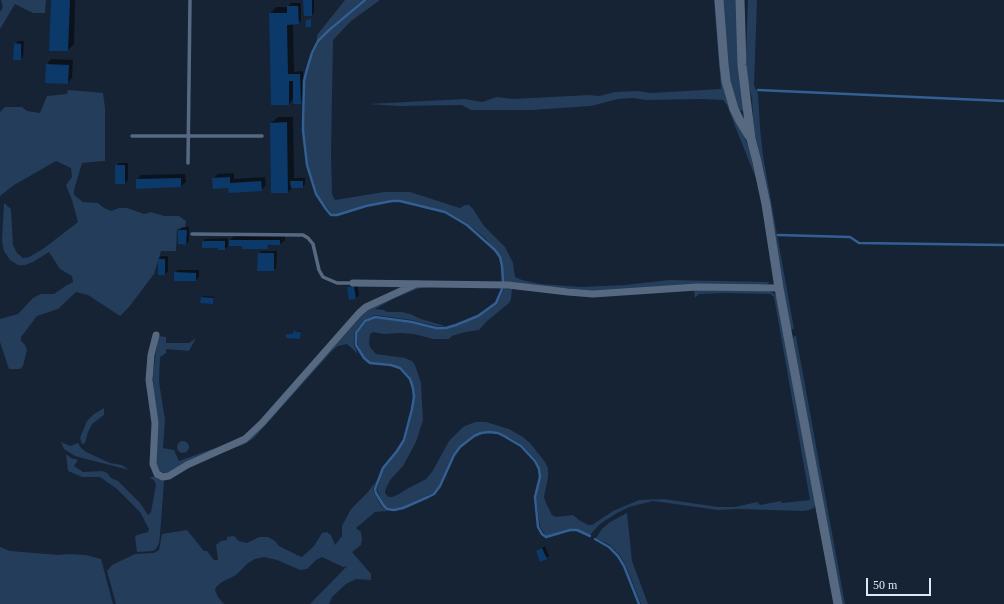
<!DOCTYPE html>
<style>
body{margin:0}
#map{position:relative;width:1004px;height:604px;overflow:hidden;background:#152334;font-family:"Times New Roman",serif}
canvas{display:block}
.scale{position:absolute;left:866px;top:578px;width:65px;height:18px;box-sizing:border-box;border:2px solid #dfe8f4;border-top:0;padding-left:5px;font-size:12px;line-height:14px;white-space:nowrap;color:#dfe8f4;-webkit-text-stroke:3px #152334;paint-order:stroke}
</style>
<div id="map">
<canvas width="1004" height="604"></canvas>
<div class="scale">50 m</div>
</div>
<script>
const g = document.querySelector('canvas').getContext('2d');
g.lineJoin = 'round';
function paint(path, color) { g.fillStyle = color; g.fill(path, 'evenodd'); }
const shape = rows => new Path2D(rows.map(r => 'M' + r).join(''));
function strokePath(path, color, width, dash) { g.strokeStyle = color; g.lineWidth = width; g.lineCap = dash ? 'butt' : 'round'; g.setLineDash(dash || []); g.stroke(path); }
const green = shape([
 [1,0,46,0,45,13,33,13,15,4,0,29,0,12,3,7],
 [345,0,363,0,328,29,317,41,317,35],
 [367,0,380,0,351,21,333,40,331,153,332,194,335,200,384,192,410,192,460,208,465,205,469,205,473,209,484,226,505,247,513,263,515,277,522,280,541,284,581,287,625,285,669,280,770,282,767,284,762,285,596,291,504,283,502,274,503,266,500,257,495,249,484,237,468,224,445,211,400,200,392,200,365,206,337,214,332,214,317,194,308,165,304,130,305,81,310,60,319,42,329,31],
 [714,0,717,0,720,35,742,130,748,146,757,181,735,126,727,105,723,100,701,99,646,100,633,98,618,99,591,106,532,110,471,110,462,105,398,106,368,104,465,99,482,102,497,97,513,99,589,95,599,96,615,92,638,91,651,93,721,89],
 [722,0,738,0,744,109,742,111,739,110,736,106,729,83],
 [748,0,757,0,754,85,758,94,760,128,763,156,794,329,790,329,754,140,752,98,748,84,746,55],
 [68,90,103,93,105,108,105,161,82,163,74,190,74,195,83,202,98,203,104,208,111,211,119,208,127,208,144,214,151,212,164,216,179,216,186,221,185,228,177,229,176,251,161,251,154,274,129,307,120,316,88,295,76,292,58,309,37,316,21,337,21,341,25,345,27,350,23,366,20,369,9,369,0,342,0,319,18,314,33,298,41,294,54,294,67,285,73,282,72,276,60,269,49,252,33,262,25,265,18,265,10,260,4,251,2,240,4,203,11,209,13,245,17,253,23,258,29,257,43,249,78,222,72,200,66,185,72,177,71,168,56,161,14,185,0,196,0,112,5,107,22,107,27,111,40,113,47,96,67,94],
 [415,286,430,286,417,289,393,299,375,309,384,310,387,312,402,312,410,314,421,319,445,326,436,326,412,320,374,315,364,320,354,333,354,345,358,354,347,344,338,346,332,351,254,438,245,444,191,465,244,442,366,309],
 [504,288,512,289,511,299,509,303,486,322,479,330,465,332,452,336,449,339,433,339,414,334,401,333,384,334,373,332,370,334,369,343,370,347,376,354,405,358,412,361,415,365,421,383,423,420,416,442,403,466,391,479,386,488,385,493,388,497,392,497,397,495,407,489,426,479,432,472,449,441,463,427,475,422,486,422,509,429,523,437,530,443,545,462,548,468,548,477,544,497,546,503,552,515,556,517,573,515,579,520,588,525,592,525,613,511,639,500,664,499,718,507,735,507,757,502,760,505,781,501,782,503,810,500,774,297,770,294,724,293,699,294,695,298,694,289,770,291,777,296,815,505,814,508,809,510,803,511,738,509,718,510,653,501,629,507,617,513,600,524,590,535,577,529,570,529,546,536,540,527,536,497,541,477,540,469,536,460,522,445,512,439,498,432,489,431,473,435,459,447,453,454,439,486,433,493,403,507,394,509,388,508,383,505,377,489,384,468,398,451,405,441,413,409,415,397,414,388,411,379,400,367,392,364,371,362,364,358,358,345,357,334,366,322,375,318,412,323,436,329,446,329,456,326,478,317,497,304],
 [158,336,166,337,166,343,189,343,196,338,189,351,166,349,166,353,160,357,159,382,165,420,163,448,174,450,179,461,226,444,168,473,165,473,158,471,155,460,153,374],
 [794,336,796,336,845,604,842,604,793,339],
 [104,408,104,415,92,424,88,432,85,443,82,444,80,438,87,421,94,414],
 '177 447a6 6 0 1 1 12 0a6 6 0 1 1-12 0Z',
 [61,442,70,446,78,443,81,448,86,452,110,463,122,465,129,470,75,456,64,449],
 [66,454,71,458,78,460,74,466,83,472,102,471,107,473,111,478,118,481,140,503,148,515,151,512,156,485,154,480,149,478,155,476,164,481,160,535,159,543,156,549,153,551,137,552,135,537,137,535,148,532,149,529,140,512,117,489,100,477,82,477,68,471],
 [376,481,373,489,375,494,381,506,387,511,375,512,356,528,361,532,362,539,361,545,352,552,371,574,371,580,356,579,346,584,332,597,329,604,310,604,347,566,343,567,322,557,316,560,307,569,300,570,277,560,264,557,255,559,248,563,236,575,222,582,216,587,215,590,218,597,224,604,116,604,107,571,112,565,135,554,154,553,159,550,162,534,187,530,204,551,207,551,214,560,218,560,216,545,221,541,227,540,227,537,234,536,239,541,247,543,259,537,268,537,275,541,279,546,297,555,302,557,314,546,322,533,327,532,331,535,335,545,342,536,342,526,351,509,368,492],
 [627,513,632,561,648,604,641,604,626,566,620,555,610,545,596,538,602,529,610,522],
 [0,547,10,551,59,555,68,554,86,555,101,559,113,604,0,604]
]);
const shadow = shape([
 [52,0,75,0,74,44,68,50],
 [304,0,314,0,314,12,312,15],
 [291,3,301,3,301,21,298,23,293,24,294,72,303,71,303,100,300,103,294,98,289,104,270,14,276,7,288,7],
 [18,41,24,41,23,57,20,59,15,44],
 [51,59,73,60,72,78,67,83,47,64],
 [278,117,293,117,294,178,305,178,305,184,303,187,293,187,288,192,271,123],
 [119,163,128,163,128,180,125,183,116,183,116,166],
 [234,173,234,179,265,177,266,185,261,190,229,187,213,179,218,174],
 [185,174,186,182,181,186,137,180,141,175],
 [182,227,189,227,189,241,186,244,179,230],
 [235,235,285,236,285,240,280,244,271,244,267,248,243,245,230,240],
 [228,238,228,246,225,249,203,242,205,239],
 [261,251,277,251,276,267,274,270,259,254],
 [161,256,168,256,168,271,165,274,159,259],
 [178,270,199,270,199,277,196,280,175,273],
 [357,284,359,295,356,298,348,288,351,285],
 [203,296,214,297,214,302,213,303,201,302],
 [295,331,301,331,300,338,287,335,294,334],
 [545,546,549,556,546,558,537,551]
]);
const stream = shape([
 [365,0,329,30,318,41,312,53,307,69,304,81,303,130,307,165,316,194,326,209,331,215,337,215,366,206,392,201,400,201,445,212,467,225,495,250,500,257,502,266,503,282],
 [758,90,1004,101],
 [778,235,850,237,859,243,1004,245],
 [502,289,496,303,478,316,456,325,446,328,436,328,412,322,375,317,365,321,356,333,356,345,364,358,370,363,391,365,400,368,410,379,413,388,414,397,412,409,404,440,397,451,383,468,375,489,376,493,383,505,387,509,394,510,403,508,428,497,434,494,440,486,454,455,460,447,474,436,481,433,489,432,498,433,504,436,521,446,535,461,539,469,540,477,535,497,538,527,542,534,546,537,570,530,577,530,590,536],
 [595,539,609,547,618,556,624,566,639,604]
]);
const building = shape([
 [51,0,70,0,68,51,49,51],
 [303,0,312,0,312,16,304,16],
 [287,6,298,6,299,24,287,25,288,74,300,74,301,104,293,104,293,81,289,81,289,105,271,105,269,13,287,13],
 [311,19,311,27,306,27,306,20],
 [14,43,21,44,21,60,13,60],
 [46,64,69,65,68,84,45,83],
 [287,122,288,193,271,193,270,123],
 [115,165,125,165,125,184,115,184],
 [230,177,230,183,261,181,262,191,229,193,228,188,213,189,212,178],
 [181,178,181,187,136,189,136,179],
 [290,181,303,181,303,188,291,188],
 [178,230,187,230,186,245,178,244],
 [229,240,280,240,280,245,268,245,268,249,242,249,242,246,229,246],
 [202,241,225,241,225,250,218,250,218,248,202,248],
 [258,253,274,253,274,271,257,271],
 [158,259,165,259,165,275,158,275],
 [174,272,196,273,196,281,174,281],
 [354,286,356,299,349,300,347,287],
 [201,297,214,298,213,304,200,303],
 [293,331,301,332,300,339,286,338,286,334,293,334],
 [542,548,547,559,540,562,536,551]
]);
const service = shape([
 [132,136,262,136],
 [188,163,190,0],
 [192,234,303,235,308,238,313,244,319,270,323,277,337,283,353,283]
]);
const minor = shape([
 [353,283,508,285,568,292,593,294,697,287,779,288],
 [156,335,151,355,149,380,155,423,153,464,157,474,163,477,169,476,187,465,245,439,262,423,359,313,366,307,416,284]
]);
const tertiary = shape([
 [719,0,724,64,726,81,734,109,740,121,749,136],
 [740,0,742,65,751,139,757,162,766,204,779,288,838,604]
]);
paint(green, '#233d5b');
paint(shadow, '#0007');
strokePath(stream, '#335f93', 2.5);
paint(building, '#0b3969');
strokePath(service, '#566980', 3.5);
strokePath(minor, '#566980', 7);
strokePath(tertiary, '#566980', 9);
</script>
